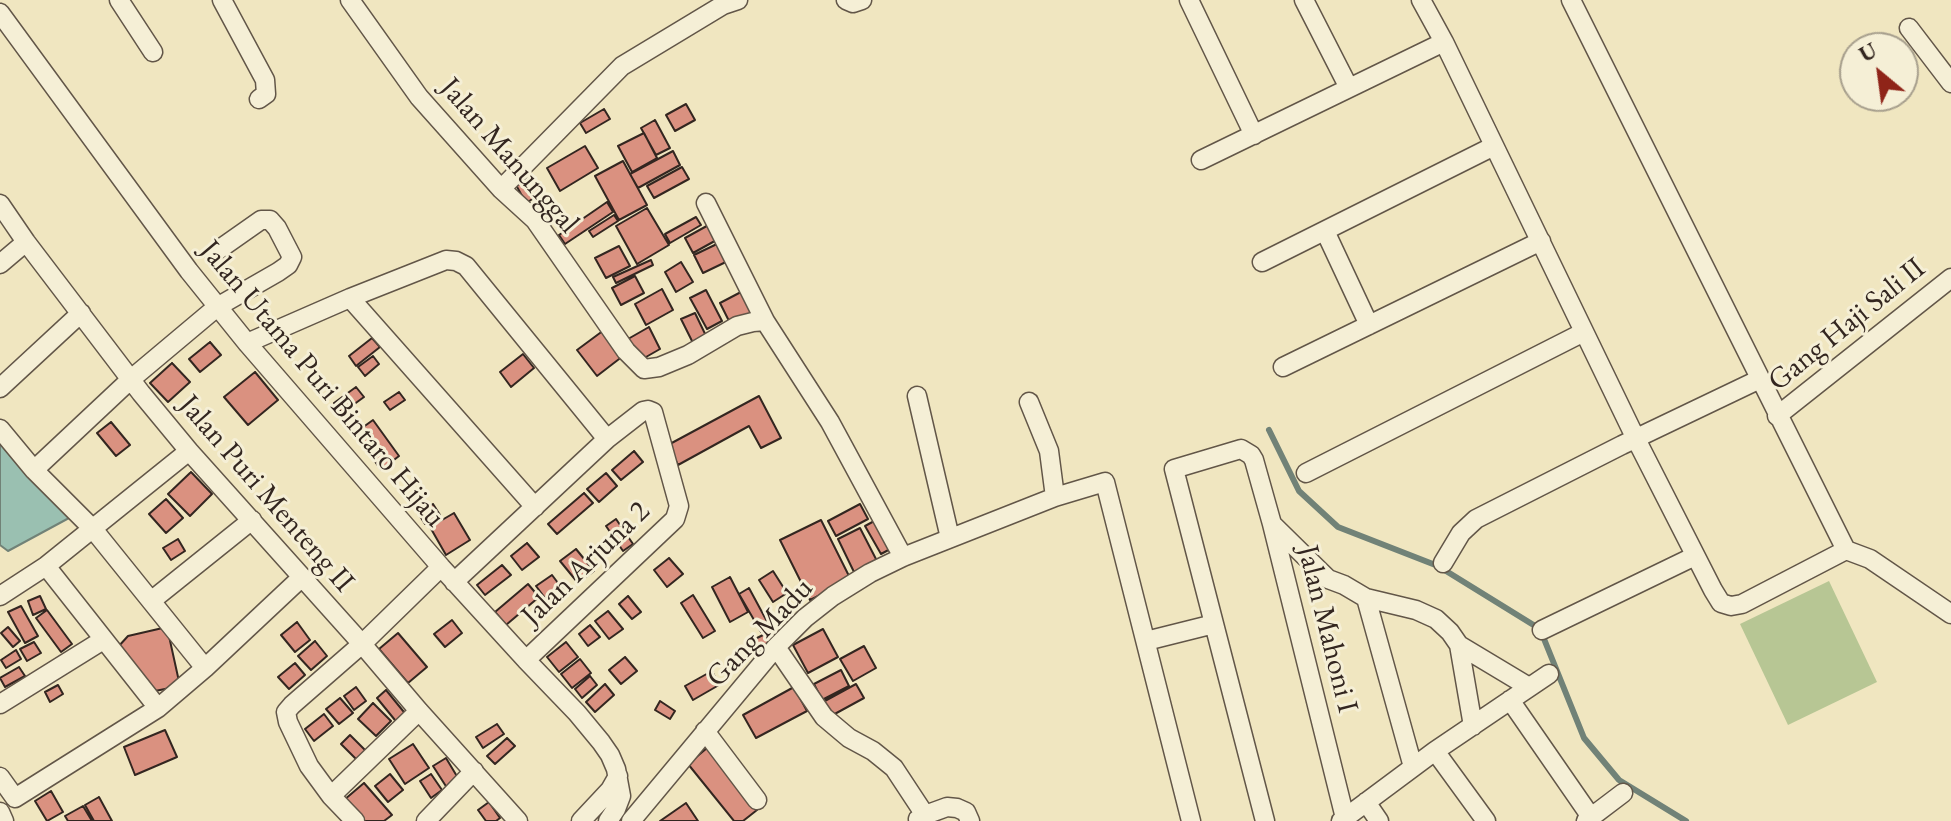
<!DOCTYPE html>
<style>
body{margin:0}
#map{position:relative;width:1951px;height:821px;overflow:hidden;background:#f0e6c0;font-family:"EB Garamond",serif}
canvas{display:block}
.north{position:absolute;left:1839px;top:32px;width:80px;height:80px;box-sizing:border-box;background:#f5efd6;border:2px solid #a79f8d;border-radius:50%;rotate:331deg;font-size:22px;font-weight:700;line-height:32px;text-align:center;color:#332620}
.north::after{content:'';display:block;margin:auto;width:28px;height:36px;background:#8f2418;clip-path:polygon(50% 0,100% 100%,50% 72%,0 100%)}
</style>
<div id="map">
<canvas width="1951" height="821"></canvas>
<div class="north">U</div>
</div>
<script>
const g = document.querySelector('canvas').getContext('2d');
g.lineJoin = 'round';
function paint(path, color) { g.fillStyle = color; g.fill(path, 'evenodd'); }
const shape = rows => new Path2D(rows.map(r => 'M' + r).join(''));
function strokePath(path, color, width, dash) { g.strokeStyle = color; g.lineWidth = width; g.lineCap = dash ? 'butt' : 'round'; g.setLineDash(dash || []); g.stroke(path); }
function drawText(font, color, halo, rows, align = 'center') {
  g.font = font + ' "EB Garamond",serif'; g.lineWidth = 6; g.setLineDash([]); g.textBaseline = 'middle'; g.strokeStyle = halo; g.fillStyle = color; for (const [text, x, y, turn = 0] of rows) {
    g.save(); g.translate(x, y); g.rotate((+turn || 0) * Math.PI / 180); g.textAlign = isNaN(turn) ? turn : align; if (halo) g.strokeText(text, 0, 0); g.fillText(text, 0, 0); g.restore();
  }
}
const green = shape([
 [1829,581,1877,682,1788,725,1740,624]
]);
const water = shape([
 [0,439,69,518,8,551,0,545,0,439]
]);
const stream = shape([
 [1269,430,1299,491,1338,527,1438,566,1540,629,1584,738,1619,780,1686,821]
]);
const building = shape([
 [686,104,695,120,675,131,666,115,686,104],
 [604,109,610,119,586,133,580,123,604,109],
 [655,120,670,148,656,155,641,128,655,120],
 [644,133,657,158,632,172,618,146,644,133],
 [585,146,598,168,560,191,547,168,585,146],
 [673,151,680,165,638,188,630,174,673,151],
 [623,161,647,205,619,220,595,176,623,161],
 [682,167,689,179,654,198,647,186,682,167],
 [532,176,542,193,526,203,516,185,532,176],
 [607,202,613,212,565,244,559,235,607,202],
 [647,208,669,245,637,264,616,226,647,208],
 [614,215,618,221,593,237,589,231,614,215],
 [696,217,701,225,670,243,665,234,696,217],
 [714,222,722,237,693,253,685,238,714,222],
 [721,242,730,260,703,273,694,255,721,242],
 [619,246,630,266,606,278,595,258,619,246],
 [651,260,653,265,616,283,613,277,651,260],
 [681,262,693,282,676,292,665,272,681,262],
 [635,276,644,293,621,305,612,288,635,276],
 [662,289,673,310,646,325,635,304,662,289],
 [706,290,722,321,707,329,690,298,706,290],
 [741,292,752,314,731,325,720,303,741,292],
 [695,313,708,340,695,347,681,319,695,313],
 [649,327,660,349,639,361,628,339,649,327],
 [604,330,623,356,597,376,577,350,604,330],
 [372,338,380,347,356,366,349,356,372,338],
 [210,342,221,355,200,372,189,359,210,342],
 [523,354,534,368,511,387,500,372,523,354],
 [373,356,379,364,365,376,358,367,373,356],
 [172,363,190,382,168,402,150,383,172,363],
 [255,372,278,400,248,425,224,397,255,372],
 [356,387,364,397,342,413,334,403,356,387],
 [399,392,405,400,390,410,384,402,399,392],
 [759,396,781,438,761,448,749,426,678,465,668,445,759,396],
 [373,420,399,456,381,470,355,433,373,420],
 [111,422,130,445,116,456,97,433,111,422],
 [634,451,643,462,621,480,612,470,634,451],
 [191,472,212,494,190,516,168,494,191,472],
 [606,473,617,486,599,502,587,489,606,473],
 [584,493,593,503,557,534,548,524,584,493],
 [166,499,183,518,166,533,149,514,166,499],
 [433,504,440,515,425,524,418,513,433,504],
 [860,504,868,519,836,536,828,521,860,504],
 [454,513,470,540,446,555,430,527,454,513],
 [616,519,633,544,623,551,606,526,616,519],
 [878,519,894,547,881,554,865,526,878,519],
 [821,520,851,580,810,600,780,540,821,520],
 [860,528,877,561,854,572,838,539,860,528],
 [178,539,185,551,171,560,163,548,178,539],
 [527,543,539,557,522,570,511,556,527,543],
 [576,549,594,571,578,583,560,561,576,549],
 [669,558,683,574,667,587,654,570,669,558],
 [502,565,511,575,485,595,477,585,502,565],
 [773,571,787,593,773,602,759,580,773,571],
 [552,575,567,595,551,606,536,586,552,575],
 [730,577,748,612,730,622,712,587,730,577],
 [528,584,539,597,506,625,495,612,528,584],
 [749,588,770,627,761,632,739,594,749,588],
 [693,595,715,631,703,638,681,603,693,595],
 [40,596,46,609,33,615,28,601,40,596],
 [628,596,641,612,632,619,619,604,628,596],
 [21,606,38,636,25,643,8,612,21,606],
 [47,610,72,644,61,652,36,618,47,610],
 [608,611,623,629,609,639,595,621,608,611],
 [452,620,462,633,445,647,434,634,452,620],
 [297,622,310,640,295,652,281,635,297,622],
 [590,625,600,637,588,646,579,634,590,625],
 [8,627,20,641,13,647,1,633,8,627],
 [167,627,180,686,155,691,118,647,128,636,167,627],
 [823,629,838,657,808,673,793,645,823,629],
 [771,631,776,641,759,650,753,640,771,631],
 [398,633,427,667,408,683,379,649,398,633],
 [315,641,327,656,311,670,298,656,315,641],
 [34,642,41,653,27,661,20,649,34,642],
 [566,642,578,657,559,672,547,657,566,642],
 [864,646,876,668,853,681,840,659,864,646],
 [16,650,21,659,6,668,1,660,16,650],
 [625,657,637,671,621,684,609,670,625,657],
 [580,659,591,673,572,688,561,674,580,659],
 [295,663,305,675,289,689,278,677,295,663],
 [19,667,25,676,5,687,0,678,19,667],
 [841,670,849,686,822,700,814,684,841,670],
 [712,671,719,685,693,700,685,686,712,671],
 [590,676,597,685,582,698,575,689,590,676],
 [605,684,614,695,595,712,586,702,605,684],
 [856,684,864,698,831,716,823,702,856,684],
 [58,685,63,694,50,702,45,692,58,685],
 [356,687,366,701,354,710,344,696,356,687],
 [794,687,807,711,756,738,743,715,794,687],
 [386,690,408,717,399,725,377,698,386,690],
 [340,698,353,713,339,724,326,709,340,698],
 [660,701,675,711,670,719,655,710,660,701],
 [373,703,391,721,376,736,358,719,373,703],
 [324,714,333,726,314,741,305,729,324,714],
 [497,724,504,734,483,748,476,737,497,724],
 [165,730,177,757,135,775,124,747,165,730],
 [350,735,367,752,358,761,341,744,350,735],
 [507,738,515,746,495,764,487,756,507,738],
 [413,744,429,768,405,784,389,759,413,744],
 [707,748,757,810,743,821,734,821,688,764,707,748],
 [446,758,461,783,449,791,433,766,446,758],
 [390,774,403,790,388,802,375,786,390,774],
 [431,774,442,790,431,798,420,781,431,774],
 [364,783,392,815,384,821,363,821,344,800,364,783],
 [51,791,63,812,47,821,35,801,51,791],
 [99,797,112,821,94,821,85,805,99,797],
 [489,802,500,818,496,821,486,821,478,810,489,802],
 [686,803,698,821,660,821,686,803],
 [83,806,92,821,68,821,65,816,83,806]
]);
const street = shape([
 [119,0,153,52],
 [222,0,265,80,266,94,259,99],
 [350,0,419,97,501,189,535,220,626,351,644,369,659,367,688,355,737,326,753,322,765,321],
 [846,0,853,3,862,0],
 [1189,0,1254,135],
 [1304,0,1349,88],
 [1421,0,1444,42,1636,439,1713,590,1721,603,1731,606,1742,604,1846,550],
 [1571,0,1846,550,1870,559,1951,614],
 [0,13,189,271,247,343,441,567,526,660,577,713,601,742,610,755,616,769,621,796,616,809,608,821],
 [1909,28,1951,83],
 [1201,160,1444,42],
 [501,189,622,66,723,5,738,0],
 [706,203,765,321,830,422,903,557],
 [0,204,26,242,141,393,189,451,362,644,419,711,518,821],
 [1325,231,1369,325],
 [1262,262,1494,146],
 [0,264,26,242],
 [350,298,535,507],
 [247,343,350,298,446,260,456,261,466,266,607,439],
 [1283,367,1541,241],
 [0,388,81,313],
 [917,396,950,538],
 [1029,402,1049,451,1055,497],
 [1777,416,1951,278],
 [0,429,34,470,93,529,205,668],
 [34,470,130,380,217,307,278,272,288,265,292,257,277,228,270,220,261,220,214,253],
 [1306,473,1584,332],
 [1274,526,1328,579,1344,585,1366,598,1416,610,1436,619,1450,632,1459,645,1529,687],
 [1443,563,1461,533,1476,519,1622,445,1760,379],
 [46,566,158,708],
 [454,582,607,439,643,411,648,410,653,412,679,506,675,519,526,660],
 [0,596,46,566,189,451],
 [1366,598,1413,767],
 [151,601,252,520],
 [1542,630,1695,556],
 [1146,641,1214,624],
 [1459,645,1473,726],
 [776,647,824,717,849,738,873,751,894,768,925,815],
 [1510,700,1591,817],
 [0,704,103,640],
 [705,731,757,800],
 [1435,751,1486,821],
 [0,777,15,798,158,708,205,668,302,577],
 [331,796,419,711],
 [1366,802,1379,821],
 [0,812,4,821],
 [918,819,925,815,947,807,957,808,966,812,970,821],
 [355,821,331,796,309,766,288,722,286,712,292,705,362,644,441,567],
 [426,821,474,771],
 [581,821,610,790,618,776],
 [631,821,776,647,805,618,833,596,870,573,903,557,1055,497,1105,482,1191,821],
 [1265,821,1174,469,1241,449,1251,455,1254,460,1272,524,1345,818],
 [1341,821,1435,751,1549,674],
 [1586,821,1623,793]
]);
const streetNames = [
 ["Jalan Manunggal",509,156,49],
 ["Gang Haji Sali II",1847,325,-39],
 ["Jalan Utama Puri Bintaro Hijau",322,384,50],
 ["Jalan Puri Menteng II",266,494,49],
 ["Jalan Arjuna 2",586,564,-44],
 ["Jalan Mahoni I",1327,629,76],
 ["Gang Madu",760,633,-46]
];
paint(green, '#b7c694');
paint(water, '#9ac0b1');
strokePath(water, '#718277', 2);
strokePath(stream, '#718277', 6);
paint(building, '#da9180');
strokePath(building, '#332620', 2);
strokePath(street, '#625648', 21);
strokePath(street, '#f5efd6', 18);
drawText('30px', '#332620', '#f5efd6', streetNames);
</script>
